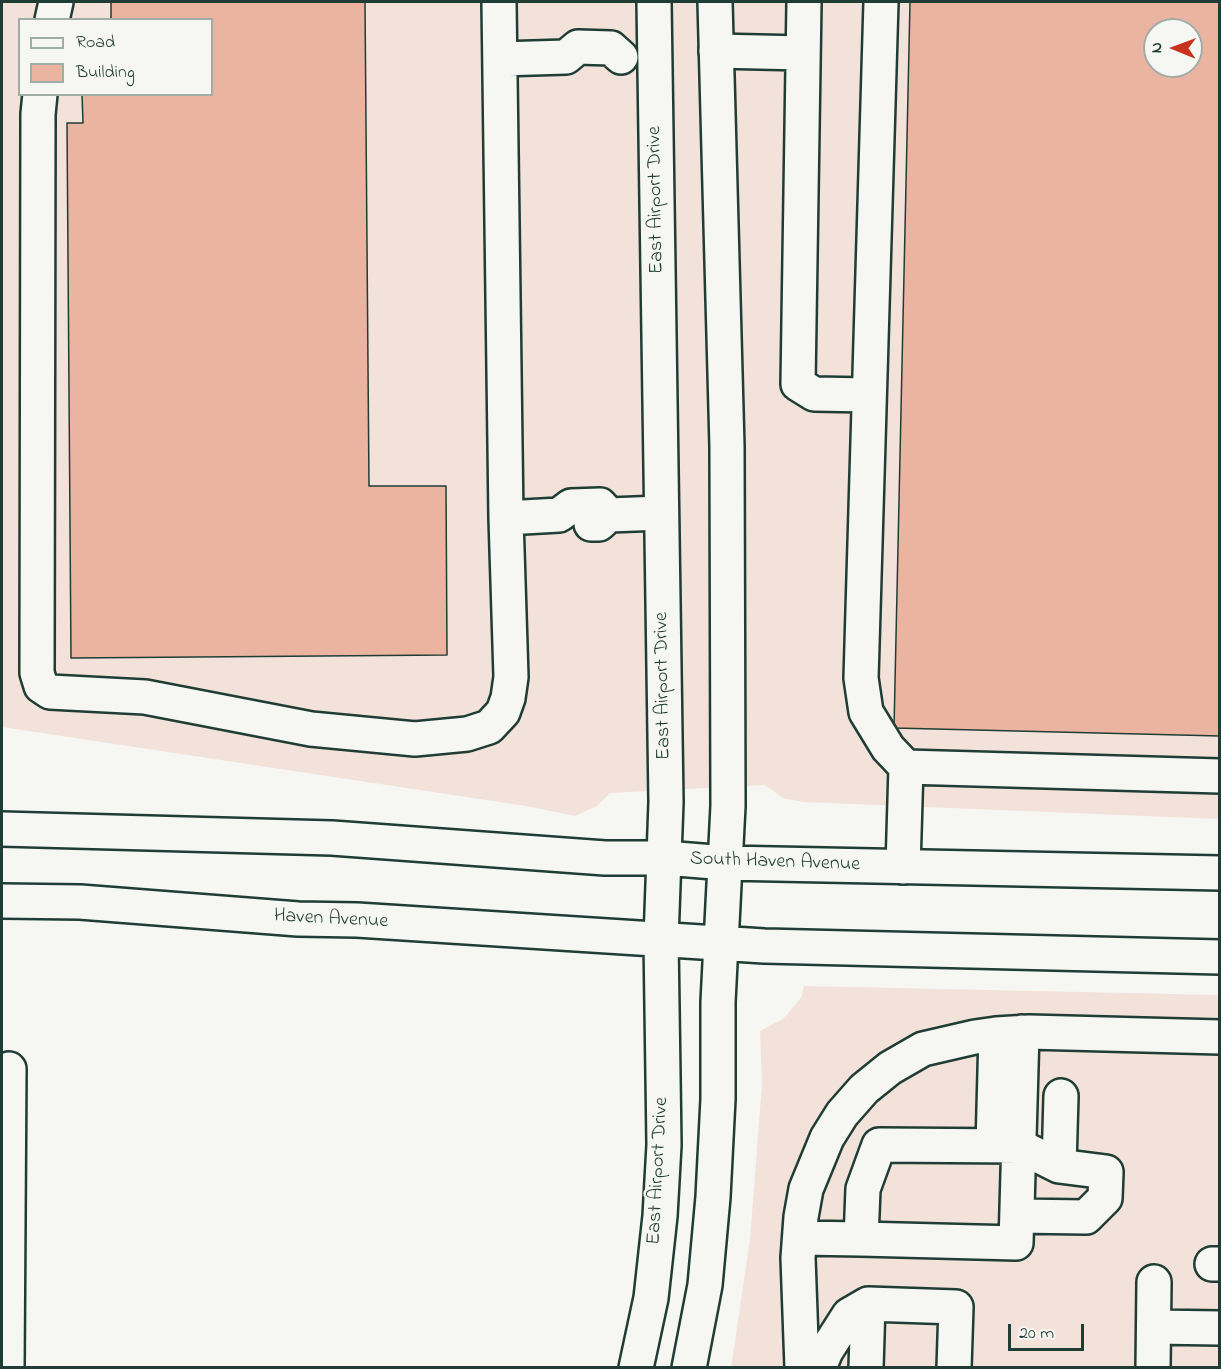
<!DOCTYPE html>
<style>
body{margin:0}
#map{position:relative;width:1221px;height:1369px;overflow:hidden;background:#f6f6f2;font-family:"Indie Flower",sans-serif}
canvas{display:block}
.frame{position:absolute;inset:0;border:3px solid #1f3d34;pointer-events:none}
.legend{position:absolute;left:18px;top:18px;width:195px;height:78px;box-sizing:border-box;background:#f6f6f2;border:2px solid #a0aca6;margin:0;padding:8px 10px;list-style:none;font-size:18px;color:#1f3d34}
.legend li{display:flex;align-items:center;gap:12px;height:30px}
.legend b{width:30px;border:2px solid #a0aca6}
.north{position:absolute;left:1143px;top:18px;width:60px;height:60px;box-sizing:border-box;background:#f6f6f2;border:2px solid #a0aca6;border-radius:50%;rotate:271deg;font-size:16px;font-weight:700;line-height:24px;text-align:center;color:#1f3d34}
.north::after{content:'';display:block;margin:auto;width:21px;height:27px;background:#c8321e;clip-path:polygon(50% 0,100% 100%,50% 72%,0 100%)}
.scale{position:absolute;left:1008px;top:1324px;width:76px;height:27px;box-sizing:border-box;border:3px solid #1f3d34;border-top:0;padding-left:8px;font-size:18px;line-height:21px;white-space:nowrap;color:#1f3d34;-webkit-text-stroke:4px #f6f6f2;paint-order:stroke}
</style>
<div id="map">
<canvas width="1221" height="1369"></canvas>
<div class="frame"></div>
<ul class="legend">
<li><b style="height:8px;background:#f6f6f2"></b>Road</li>
<li><b style="height:16px;background:#ebb4a1"></b>Building</li>
</ul>
<div class="north">N</div>
<div class="scale">20 m</div>
</div>
<script>
const g = document.querySelector('canvas').getContext('2d');
g.lineJoin = 'round';
function paint(path, color) { g.fillStyle = color; g.fill(path, 'evenodd'); }
const shape = rows => new Path2D(rows.map(r => 'M' + r).join(''));
function strokePath(path, color, width, dash) { g.strokeStyle = color; g.lineWidth = width; g.lineCap = dash ? 'butt' : 'round'; g.setLineDash(dash || []); g.stroke(path); }
function drawText(font, color, halo, rows, align = 'center') {
  g.font = font + ' "Indie Flower",sans-serif'; g.lineWidth = 5; g.setLineDash([]); g.textBaseline = 'middle'; g.strokeStyle = halo; g.fillStyle = color; for (const [text, x, y, turn = 0] of rows) {
    g.save(); g.translate(x, y); g.rotate((+turn || 0) * Math.PI / 180); g.textAlign = isNaN(turn) ? turn : align; if (halo) g.strokeText(text, 0, 0); g.fillText(text, 0, 0); g.restore();
  }
}
const built = shape([
 [2,2,1219,2,1219,819,803,802,783,798,765,785,610,793,597,806,575,816,526,806,2,727],
 [20,20,212,20,212,94,20,94],
 [1155,30,1191,30,1191,66,1155,66],
 [804,986,1219,995,1219,1367,731,1368,750,1239,762,1083,760,1031,783,1019,801,998]
]);
const building = shape([
 [111,2,365,2,369,486,446,486,447,655,71,658,67,123,83,123,82,94,212,94,212,20,111,20,111,2],
 [910,2,1220,2,1220,736,894,728,910,2],
 [1155,30,1191,30,1191,66,1155,66,1155,30]
]);
const minor = shape([
 [804,2,798,384,814,394,869,395],
 [881,2,861,678,866,712,888,748,906,767,1220,776],
 [52,20,56,2],
 [716,51,803,53],
 [500,59,566,57,578,47,611,48,621,57],
 [40,94,38,114,37,673,41,686,50,692,145,697,311,729,415,739,467,734,489,727,503,712,508,698,511,677,506,518,499,2],
 [506,518,559,515,571,506,600,505,609,515],
 [591,524,599,524,609,515,661,513],
 [903,867,906,767],
 [993,1146,996,1034],
 [1059,1166,1061,1096],
 [800,1238,861,1239,863,1189,879,1145,1019,1146,1059,1166,1106,1172,1105,1198,1086,1217,1017,1216],
 [861,1239,1016,1243,1022,1032],
 [1212,1264,1220,1264],
 [1154,1327,1220,1328],
 [7,1368,9,1069],
 [802,1368,798,1258,801,1217,806,1189,827,1138,842,1114,864,1089,890,1068,923,1049,975,1037,996,1034,1029,1032,1220,1037],
 [819,1368,826,1351,849,1315,868,1304,956,1307,954,1368],
 [866,1368,868,1304],
 [1153,1368,1154,1282]
]);
const major = shape([
 [2,829,332,838,605,858,665,858,726,863,1220,873],
 [2,901,80,902,298,919,357,920,764,946,1220,957],
 [636,1368,651,1298,660,1216,664,1145,661,939,666,802,654,2],
 [689,1368,705,1285,713,1197,718,1099,718,1002,728,806,727,447,715,2]
]);
const streetNames = [
 ["East Airport Drive",657,200,-91],
 ["East Airport Drive",664,686,-91],
 ["South Haven Avenue",775,863,2],
 ["Haven Avenue",331,920,3],
 ["East Airport Drive",659,1171,-87]
];
paint(built, '#f3e2da');
paint(building, '#ebb4a1');
strokePath(building, '#1f3d34', 1.5);
strokePath(minor, '#1f3d34', 38);
strokePath(major, '#1f3d34', 38);
strokePath(minor, '#f6f6f2', 33);
strokePath(major, '#f6f6f2', 33);
drawText('20px', '#1f3d34', '#f6f6f2', streetNames);
</script>
